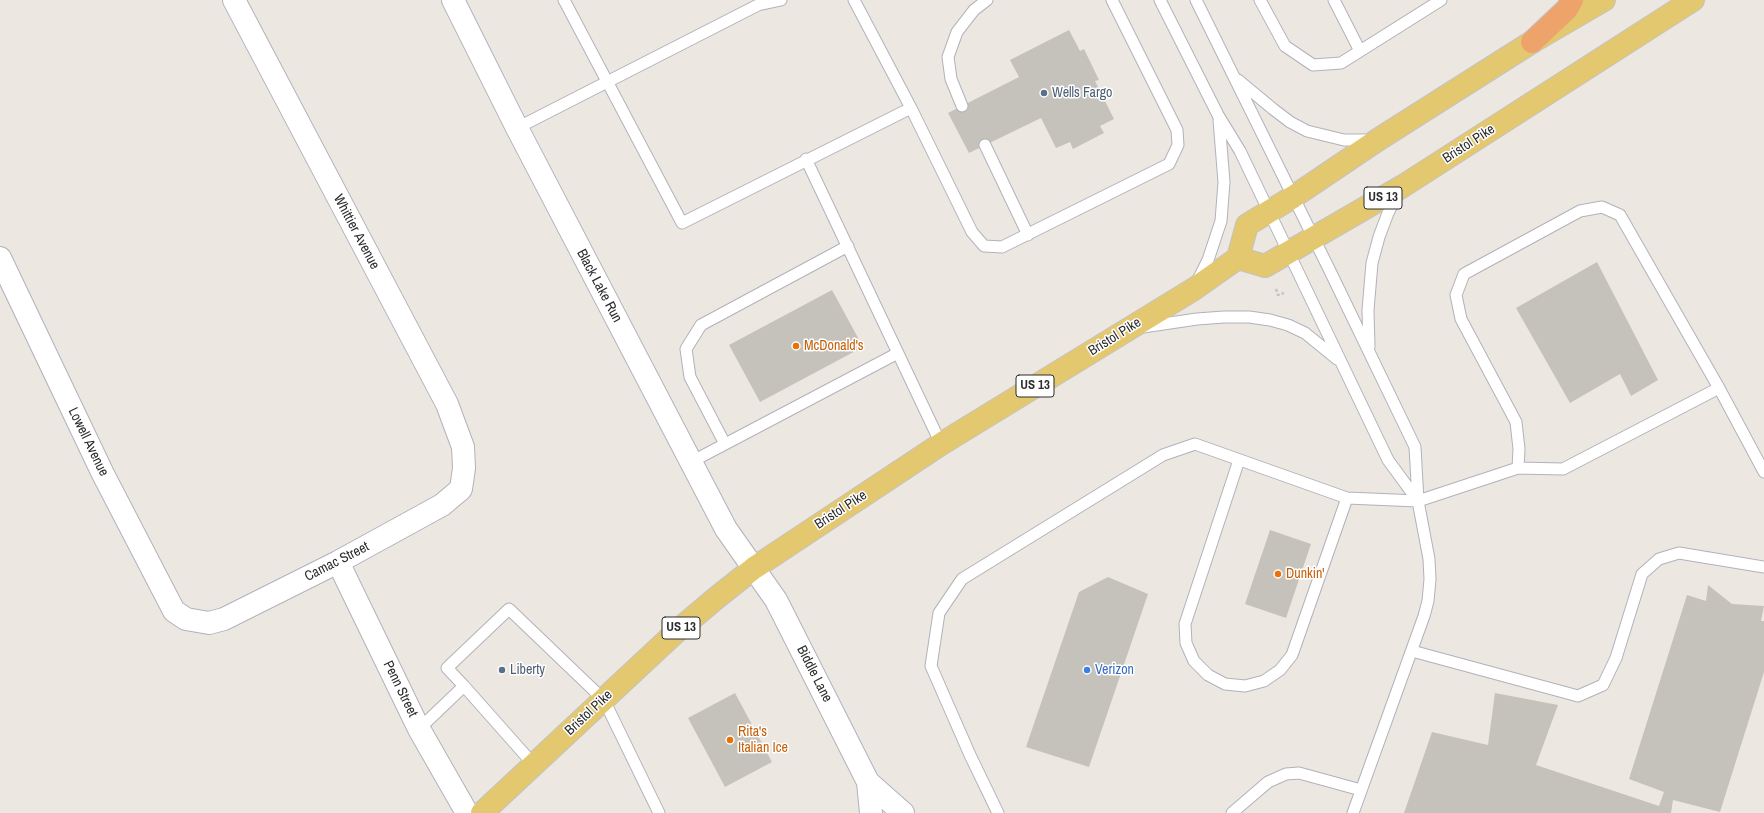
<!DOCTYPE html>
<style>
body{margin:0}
canvas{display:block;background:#ece7e1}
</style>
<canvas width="1764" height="813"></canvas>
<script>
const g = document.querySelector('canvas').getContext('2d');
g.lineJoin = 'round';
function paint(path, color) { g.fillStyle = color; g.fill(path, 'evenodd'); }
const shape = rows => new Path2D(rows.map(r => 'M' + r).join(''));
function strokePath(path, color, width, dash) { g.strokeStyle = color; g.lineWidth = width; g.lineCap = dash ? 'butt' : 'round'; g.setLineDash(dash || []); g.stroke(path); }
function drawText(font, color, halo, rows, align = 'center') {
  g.font = font + ' "Archivo Narrow",sans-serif'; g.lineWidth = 3; g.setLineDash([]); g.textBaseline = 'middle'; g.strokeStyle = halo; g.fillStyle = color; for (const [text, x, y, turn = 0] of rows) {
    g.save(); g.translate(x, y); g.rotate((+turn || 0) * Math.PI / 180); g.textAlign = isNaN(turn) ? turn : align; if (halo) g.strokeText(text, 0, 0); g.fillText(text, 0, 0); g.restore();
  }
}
const building = shape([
 [1069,30,1080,51,1084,49,1099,80,1095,81,1114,119,1100,126,1104,133,1073,149,1070,142,1056,148,1041,118,969,153,948,113,1019,77,1010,60],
 [1597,262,1658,380,1631,396,1620,374,1570,403,1516,308],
 [832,290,863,347,760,402,729,345],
 [1270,530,1311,544,1286,618,1245,604],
 [1108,577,1148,594,1089,767,1026,747,1079,592],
 [1708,585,1732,604,1764,606,1761,621,1764,621,1764,672,1720,812,1673,800,1671,813,1404,813,1432,732,1488,745,1495,693,1558,705,1536,765,1659,806,1664,792,1629,779,1687,595,1706,601],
 [735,693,772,762,725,787,688,718]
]);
const path = shape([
 [1276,289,1278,295,1284,293]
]);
const service = shape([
 [564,0,682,223,911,108],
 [854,0,911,108,972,232,984,246,1002,247,1169,164,1178,145,1177,130,1112,0],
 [1160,0,1218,115,1240,151,1388,460,1418,501],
 [1196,0,1330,271,1415,447,1418,501,1429,559,1430,579,1428,601,1424,616,1353,813],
 [1260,0,1285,46,1313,65,1341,63,1441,0],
 [1334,0,1360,51],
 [1238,80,1273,109,1290,122,1307,131,1344,140,1370,140],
 [962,106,951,79,948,57,957,32,974,10,987,0],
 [517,128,758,5,781,0],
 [985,145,1028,235],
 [806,159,941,444],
 [1197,282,1208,260,1221,221,1224,182,1219,120],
 [1143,327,1197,319,1224,317,1249,317,1270,320,1288,325,1305,333,1337,359],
 [1369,347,1368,310,1372,263,1379,237,1388,213,1399,192],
 [725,444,690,377,686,349,701,325,848,246],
 [1239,460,1185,624,1186,643,1194,661,1208,675,1225,684,1245,686,1264,681,1280,670,1292,655,1347,498],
 [691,462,898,353],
 [1518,468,1519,449,1516,422,1461,319,1456,295,1464,274,1580,211,1602,207,1620,215,1719,388,1764,472],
 [1412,651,1578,696,1603,685,1616,658,1642,574,1659,559,1679,553,1764,567],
 [464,686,447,668,509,609,604,700,659,813],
 [419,729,464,686,534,765],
 [998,813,970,755,931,666,939,613,962,579,1163,455,1195,444,1347,498,1418,501,1518,468,1563,469,1719,388],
 [1232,813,1268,782,1286,774,1299,773,1361,790]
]);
const minor = shape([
 [453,0,517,128,726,529,776,600,868,782,903,813],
 [0,258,103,474,174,611,186,619,209,623,224,619,338,562,442,505,461,489,464,468,463,447,447,404,234,0],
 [338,562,419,729,467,813],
 [868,782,871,813]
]);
const primary = shape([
 [1238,258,1265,266,1403,186,1693,0],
 [482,813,676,632,715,599,754,568,941,444,1194,289,1238,258,1247,225,1293,197,1379,139,1532,42,1604,0]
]);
const motorway = shape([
 [1532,42,1567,9,1572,0]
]);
const markers = [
 [1044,93,4,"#5c6f8a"],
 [796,346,4,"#e8710a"],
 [1278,574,4,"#e8710a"],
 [502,670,4,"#5c6f8a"],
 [1087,670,4,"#3f7fe0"],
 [730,740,4,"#e8710a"]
];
const shields = [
 [1383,198,38],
 [1035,386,38],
 [681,628,38]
];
const shieldNames = [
 ["US 13",1383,198],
 ["US 13",1035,386],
 ["US 13",681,628]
];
const serviceNames = [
 ["Wells Fargo",1052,93],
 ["Liberty",510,670]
];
const streetNames = [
 ["Bristol Pike",1469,144,-33],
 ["Whittier Avenue",356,232,62],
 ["Black Lake Run",599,286,62],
 ["Bristol Pike",1115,337,-32],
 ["Lowell Avenue",88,442,64],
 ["Bristol Pike",841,510,-33],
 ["Camac Street",337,562,-27],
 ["Biddle Lane",814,674,63],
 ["Penn Street",400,689,64],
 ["Bristol Pike",589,713,-43]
];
const foodNames = [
 ["McDonald's",804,346],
 ["Dunkin'",1286,574],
 ["Rita's",738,732],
 ["Italian Ice",738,748]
];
const shopNames = [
 ["Verizon",1095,670]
];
paint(building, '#c5c2bc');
strokePath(service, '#b1b2bb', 13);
strokePath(minor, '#b1b2bb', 24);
strokePath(primary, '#c4c4c4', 24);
strokePath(motorway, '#c4c4c4', 24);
strokePath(path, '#c4c4c4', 2.5, [3, 2]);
strokePath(service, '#fff', 11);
strokePath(minor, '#fff', 22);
strokePath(primary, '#e3c86f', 22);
strokePath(motorway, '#eea36a', 22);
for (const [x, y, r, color] of markers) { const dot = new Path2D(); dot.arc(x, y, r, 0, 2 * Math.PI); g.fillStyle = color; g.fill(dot); strokePath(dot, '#fff', 1.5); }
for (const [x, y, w] of shields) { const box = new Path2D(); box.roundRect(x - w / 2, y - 11, w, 22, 3); g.fillStyle = '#fff'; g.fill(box); strokePath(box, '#2d2d2d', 1); }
drawText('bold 13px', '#2d2d2d', null, shieldNames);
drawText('14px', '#4e5e75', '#fff', serviceNames, 'left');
drawText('14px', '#2d2d2d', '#fff', streetNames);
drawText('14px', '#c56008', '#fff', foodNames, 'left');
drawText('14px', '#366cbe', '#fff', shopNames, 'left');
</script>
